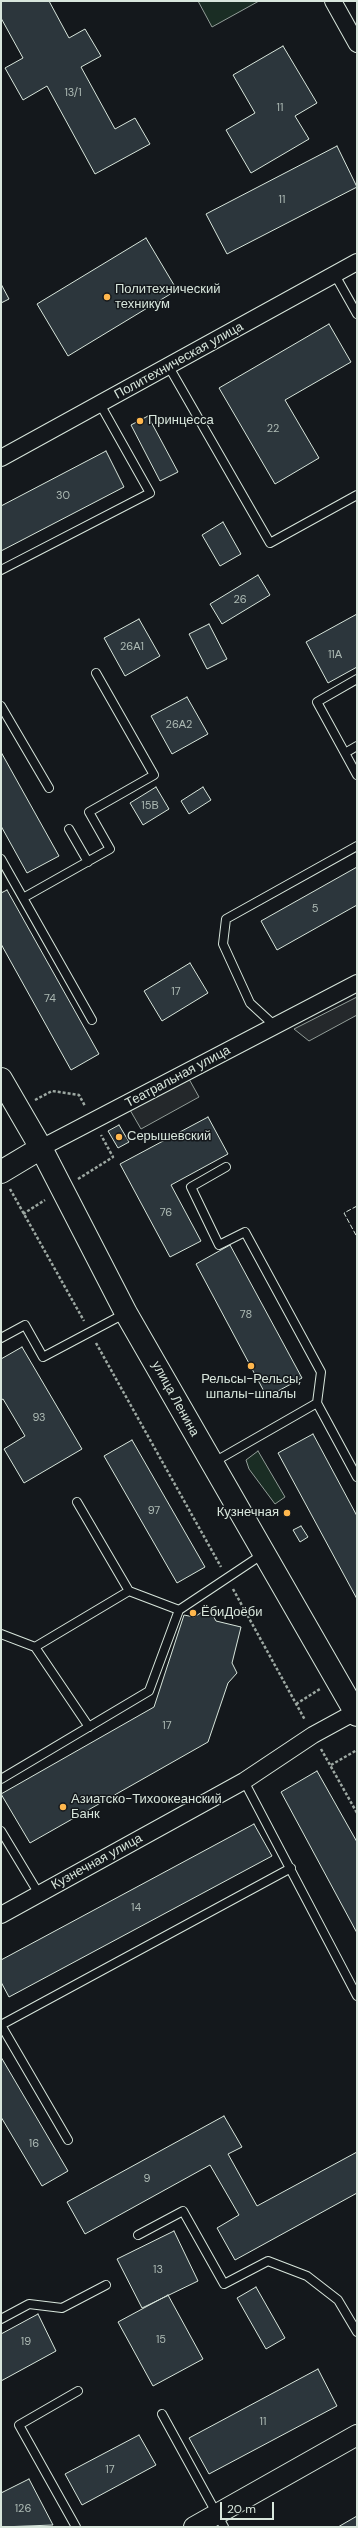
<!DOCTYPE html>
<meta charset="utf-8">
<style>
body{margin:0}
#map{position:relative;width:358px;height:2528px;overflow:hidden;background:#14181c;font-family:"DM Sans",sans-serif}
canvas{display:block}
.frame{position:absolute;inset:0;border:2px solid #d8e6dc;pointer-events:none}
.scale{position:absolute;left:220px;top:2502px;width:54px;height:18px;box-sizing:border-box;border:2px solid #d8e6dc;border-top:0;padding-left:5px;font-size:12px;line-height:14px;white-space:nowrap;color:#d8e6dc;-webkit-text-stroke:3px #14181c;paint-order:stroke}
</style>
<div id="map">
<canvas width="358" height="2528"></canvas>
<div class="frame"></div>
<div class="scale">20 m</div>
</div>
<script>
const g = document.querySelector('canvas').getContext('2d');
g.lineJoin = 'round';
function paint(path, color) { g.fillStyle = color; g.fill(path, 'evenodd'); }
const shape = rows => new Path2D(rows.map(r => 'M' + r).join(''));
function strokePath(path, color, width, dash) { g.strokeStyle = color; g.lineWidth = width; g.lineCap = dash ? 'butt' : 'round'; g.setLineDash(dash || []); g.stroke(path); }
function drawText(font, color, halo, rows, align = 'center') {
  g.font = font + ' "DM Sans",sans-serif'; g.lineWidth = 3; g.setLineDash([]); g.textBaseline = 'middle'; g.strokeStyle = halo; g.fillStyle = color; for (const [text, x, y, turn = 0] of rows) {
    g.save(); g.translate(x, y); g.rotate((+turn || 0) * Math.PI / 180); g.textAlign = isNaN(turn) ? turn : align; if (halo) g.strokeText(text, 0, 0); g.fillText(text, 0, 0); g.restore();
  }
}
const green = shape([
 [198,1,259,1,212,27,198,1],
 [258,1451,285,1497,275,1504,249,1469,246,1460,258,1451]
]);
const parking = shape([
 [357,997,357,1015,309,1041,294,1029,357,997],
 [189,1079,199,1097,141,1129,130,1110,189,1079]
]);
const building = shape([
 [1,1,49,1,69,38,85,29,101,56,81,67,115,129,135,118,150,144,95,174,47,86,23,100,5,68,23,58,1,18,1,1],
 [283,46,317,103,295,116,309,139,251,173,226,130,255,113,233,75,283,46],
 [337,146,357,187,227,254,206,214,337,146],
 [146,238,177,290,68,356,37,304,146,238],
 [1,284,9,299,1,303,1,284],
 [329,324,351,362,285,400,319,458,275,484,219,388,329,324],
 [148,416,178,472,160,481,131,425,148,416],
 [106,451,124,487,1,551,1,506,106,451],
 [223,522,241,554,220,566,202,535,223,522],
 [258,575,270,595,222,624,210,604,258,575],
 [357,614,357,667,328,683,306,642,357,614],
 [139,619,160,656,125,676,104,638,139,619],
 [209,624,227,659,207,669,189,634,209,624],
 [187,697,208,734,172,754,151,716,187,697],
 [1,752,59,856,27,873,1,826,1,752],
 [156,787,169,809,143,825,130,803,156,787],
 [203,787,211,800,189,814,181,801,203,787],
 [357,867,357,905,277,950,261,921,357,867],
 [7,890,99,1054,71,1070,1,944,1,893,7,890],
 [190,963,208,993,162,1021,144,991,190,963],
 [208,1117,228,1154,171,1185,201,1241,170,1257,120,1164,208,1117],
 [119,1125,129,1142,118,1148,108,1131,119,1125],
 [230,1245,302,1378,267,1397,196,1264,230,1245],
 [22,1347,82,1449,24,1483,4,1449,25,1436,3,1399,1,1400,1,1359,22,1347],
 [313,1434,357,1516,357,1599,278,1453,313,1434],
 [132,1440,205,1567,177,1583,104,1456,132,1440],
 [301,1526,308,1537,300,1542,293,1530,301,1526],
 [209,1608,216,1621,241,1627,232,1663,237,1673,228,1683,208,1742,30,1843,1,1794,154,1707,184,1615,194,1617,209,1608],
 [317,1771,357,1842,357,1933,281,1792,317,1771],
 [254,1824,272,1856,9,1997,1,1982,1,1960,254,1824],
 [1,2057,68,2171,42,2186,1,2117,1,2057],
 [224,2116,242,2147,228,2154,257,2206,357,2152,357,2193,235,2260,217,2228,239,2215,210,2165,85,2234,67,2202,224,2116],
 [174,2231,198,2281,142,2308,117,2259,174,2231],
 [256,2287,285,2338,266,2349,237,2298,256,2287],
 [168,2295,203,2359,153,2386,118,2322,168,2295],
 [38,2314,56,2351,1,2381,1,2334,38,2314],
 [318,2369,337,2406,209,2474,189,2438,318,2369],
 [139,2435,156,2465,82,2505,65,2474,139,2435],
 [29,2479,53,2525,1,2527,1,2493,29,2479],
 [357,2516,357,2527,338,2527,357,2516]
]);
const path = shape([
 [35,1100,52,1091,79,1095,85,1106],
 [78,1179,113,1157,101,1135],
 [10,1189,84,1321],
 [23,1214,45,1200],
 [96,1343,221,1567],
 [233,1589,305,1720],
 [296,1704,320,1689],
 [321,1749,357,1813],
 [331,1765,357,1750]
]);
const service = shape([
 [335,275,357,314],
 [169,367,270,543,357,495],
 [1,570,150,493,100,404],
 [357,679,317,702,357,775],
 [1,706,49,788],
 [345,753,357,746],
 [69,829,88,862],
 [1,859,92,1020],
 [23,898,110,849,89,812,154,775,96,673],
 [275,1026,250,1003,223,944,226,919,357,846],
 [226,1167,191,1187,219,1245,245,1232,321,1372,317,1403,357,1477],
 [1,1338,25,1325,43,1357,126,1313],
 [214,1462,317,1403],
 [77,1502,129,1591,179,1610],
 [1,1634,35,1647],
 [89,1727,35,1647,129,1591],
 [1,1779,149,1691,179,1610,263,1554],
 [244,1781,357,1996],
 [1,1831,39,1894],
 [1,2025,291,1868],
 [1,2025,68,2140],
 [138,2235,183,2211,224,2284,268,2261,307,2276,338,2300,357,2332],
 [1,2319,29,2304,62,2308,106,2285],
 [162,2414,224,2527],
 [76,2527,19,2425,78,2391]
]);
const minor = shape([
 [333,1,357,44],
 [1,458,357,262],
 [41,1148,357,983],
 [1,1915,244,1781,313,1735,357,1711]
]);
const tertiary = shape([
 [194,2527,357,2435]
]);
const secondary = shape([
 [1,1079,41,1148,126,1313,357,1715],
 [1,1172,41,1148]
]);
const fence = shape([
 [357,1206,344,1213,357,1237]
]);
const markers = [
 [107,297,4,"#ffb74d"],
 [140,421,4,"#ffb74d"],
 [119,1137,4,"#ffb74d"],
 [251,1366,4,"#ffb74d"],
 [287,1513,4,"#ffb74d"],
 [193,1613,4,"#ffb74d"],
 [63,1807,4,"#ffb74d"]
];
const numberNames = [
 ["13/1",73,93],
 ["11",280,108],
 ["11",282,200],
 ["22",273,429],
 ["30",63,496],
 ["26",240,600],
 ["26А1",132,647],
 ["11А",335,655],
 ["26А2",179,725],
 ["15В",150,806],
 ["5",315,909],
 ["17",176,992],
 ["74",50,999],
 ["76",166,1213],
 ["78",246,1315],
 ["93",39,1418],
 ["97",154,1511],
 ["17",167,1726],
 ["14",136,1908],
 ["16",34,2144],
 ["9",147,2179],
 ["13",158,2270],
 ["15",161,2340],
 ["19",26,2342],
 ["11",263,2422],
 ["17",110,2470],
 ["126",23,2509]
];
const poiNames = [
 ["Политехнический",115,290],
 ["техникум",115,305],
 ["Принцесса",148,421],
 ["Серышевский",127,1137],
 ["Рельсы-Рельсы,",251,1380,"center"],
 ["шпалы-шпалы",251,1395,"center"],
 ["Кузнечная",279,1513,"right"],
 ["ЁбиДоёби",201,1613],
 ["Азиатско-Тихоокеанский",71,1800],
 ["Банк",71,1815]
];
const streetNames = [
 ["Политехническая улица",179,361,-29],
 ["Театральная улица",178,1077,-28],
 ["улица Ленина",175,1399,61],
 ["Кузнечная улица",97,1862,-29]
];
paint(green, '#1a2d24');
strokePath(green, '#939e99', 1);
paint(parking, '#24282b');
strokePath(parking, '#939e99', 1);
paint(building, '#2c363c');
strokePath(building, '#d8e6dc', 1);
strokePath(service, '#d8e6dc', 10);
strokePath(minor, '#d8e6dc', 18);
strokePath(tertiary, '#d8e6dc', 22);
strokePath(secondary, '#d8e6dc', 24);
strokePath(path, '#9da8a2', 2.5, [3, 2]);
strokePath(service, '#14181c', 8);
strokePath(minor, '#14181c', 16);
strokePath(tertiary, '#14181c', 20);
strokePath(secondary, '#14181c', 22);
strokePath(fence, '#d8e6dc', 1, [5, 2]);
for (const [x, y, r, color] of markers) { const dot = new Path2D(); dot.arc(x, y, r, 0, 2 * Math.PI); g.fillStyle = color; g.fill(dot); strokePath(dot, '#14181c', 1.5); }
drawText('11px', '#adbab4', null, numberNames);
drawText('13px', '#d8e6dc', '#14181c', poiNames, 'left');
drawText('13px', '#d8e6dc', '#14181c', streetNames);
</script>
